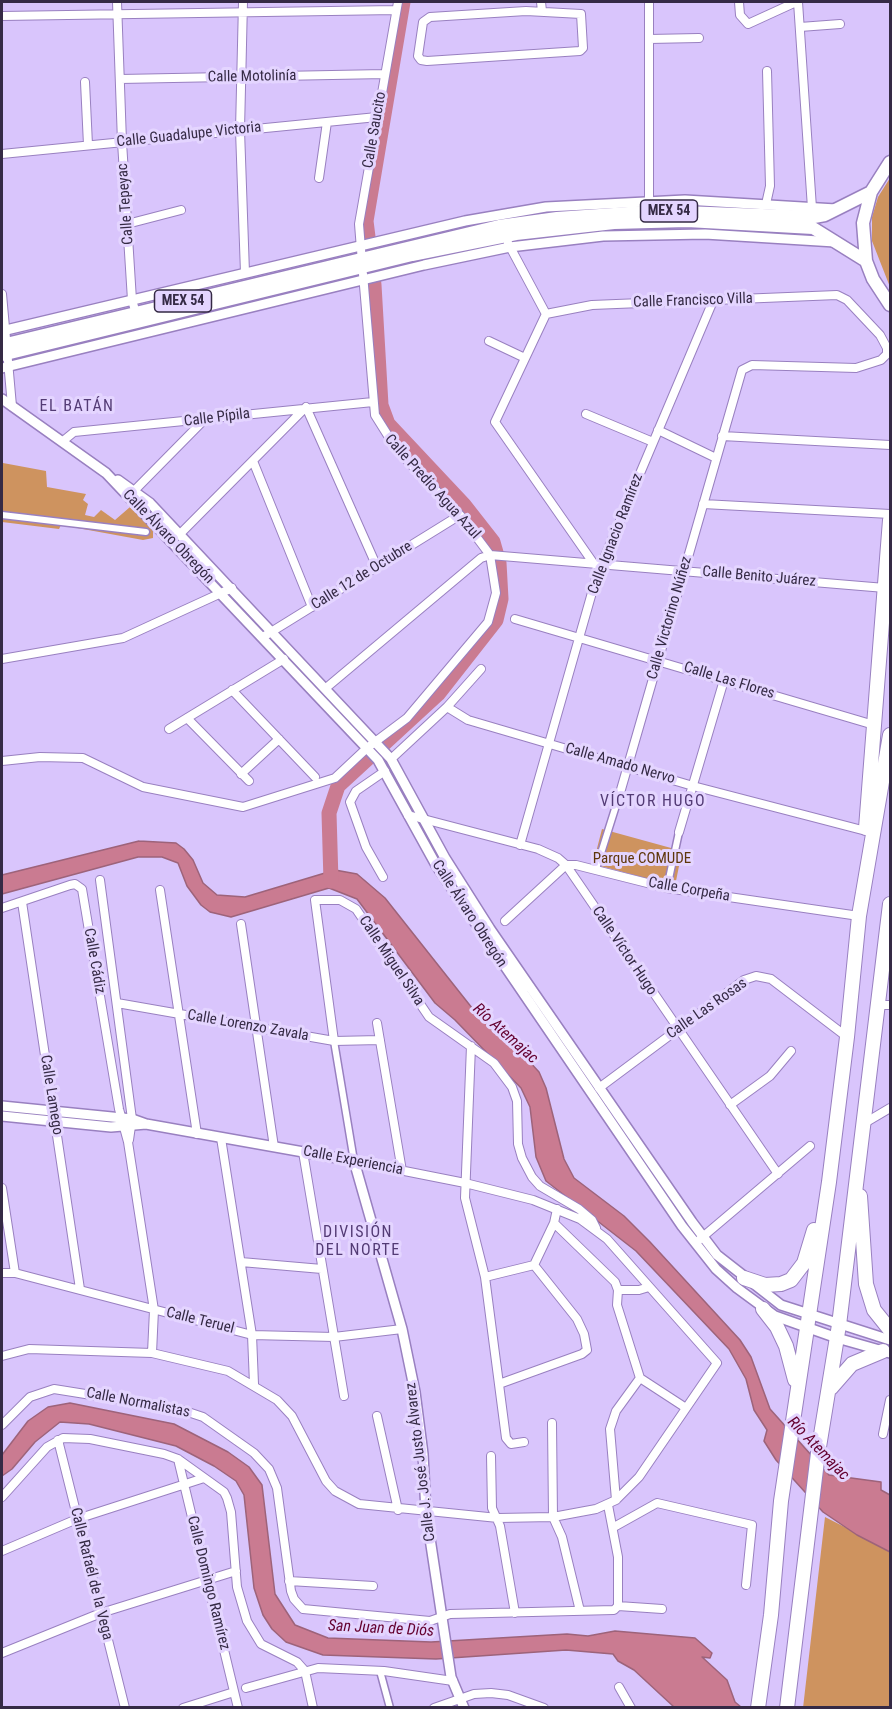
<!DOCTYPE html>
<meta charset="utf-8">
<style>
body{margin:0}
#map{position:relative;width:892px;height:1709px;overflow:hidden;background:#d9c5fc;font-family:"Roboto Condensed",sans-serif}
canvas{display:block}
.frame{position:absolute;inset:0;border:3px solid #352a45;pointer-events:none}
</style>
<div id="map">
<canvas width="892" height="1709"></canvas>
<div class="frame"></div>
</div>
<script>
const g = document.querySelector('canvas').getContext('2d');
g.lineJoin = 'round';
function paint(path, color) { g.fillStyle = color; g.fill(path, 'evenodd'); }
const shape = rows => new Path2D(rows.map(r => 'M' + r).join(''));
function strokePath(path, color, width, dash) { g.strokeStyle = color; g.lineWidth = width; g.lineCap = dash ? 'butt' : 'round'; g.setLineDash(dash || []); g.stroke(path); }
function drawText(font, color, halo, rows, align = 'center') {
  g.font = font + ' "Roboto Condensed",sans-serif'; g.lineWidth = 6; g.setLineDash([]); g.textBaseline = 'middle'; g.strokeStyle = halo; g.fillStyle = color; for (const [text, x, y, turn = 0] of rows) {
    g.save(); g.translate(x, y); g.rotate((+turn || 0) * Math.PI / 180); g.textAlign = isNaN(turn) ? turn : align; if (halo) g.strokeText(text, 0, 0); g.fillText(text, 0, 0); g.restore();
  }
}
const green = shape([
 [890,178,890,287,872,241,872,217,878,197],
 [3,463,46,471,47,487,86,494,83,500,88,504,85,515,94,517,101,510,115,520,130,507,153,525,153,538,143,540,61,525,59,529,2,522],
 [602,829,682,851,675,886,593,864],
 [825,1517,890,1550,890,1707,803,1708]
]);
const water = shape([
 [139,841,176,843,184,849,193,860,203,883,217,895,245,897,335,870,357,874,385,898,476,1013,504,1034,539,1072,546,1088,564,1159,574,1178,624,1216,650,1242,740,1340,751,1357,770,1409,829,1475,881,1482,881,1490,890,1495,890,1552,857,1535,823,1512,776,1460,764,1441,767,1430,754,1410,746,1379,729,1349,636,1251,546,1181,536,1157,530,1107,521,1088,455,1020,435,1003,357,899,329,888,231,917,210,912,201,905,187,886,178,863,162,857,138,857,2,894,2,875,139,841],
 [70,1403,174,1424,228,1452,249,1467,262,1485,275,1594,295,1625,328,1638,431,1642,567,1634,588,1636,615,1631,695,1638,712,1653,710,1658,702,1657,727,1680,735,1702,741,1707,674,1707,634,1670,618,1661,613,1654,566,1650,436,1659,323,1655,286,1642,272,1629,263,1615,254,1588,244,1495,236,1481,214,1466,176,1446,89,1424,60,1422,35,1442,12,1469,2,1476,2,1455,28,1421,48,1407,70,1403]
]);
const river = shape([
 [331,881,329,813,338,786,438,694,496,620,501,599,499,563,493,542,464,505,388,424,381,405,374,285,366,221,403,2]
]);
const pedestrian = shape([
 [2,515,146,532],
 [596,869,620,793],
 [667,888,679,832],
 [334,1041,354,1161],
 [380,1671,390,1708]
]);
const minor = shape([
 [117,2,122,142,132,300,137,317],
 [243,2,240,130,245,273],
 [541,2,542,11],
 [739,2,740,15,748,24,796,2],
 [798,2,812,208],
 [526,11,581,14,583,48,580,51,427,61,421,60,418,56,423,22,430,17,526,11],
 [2,16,396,10],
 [800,27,840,24],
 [649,39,699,38],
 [120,79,385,74],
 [85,82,88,145],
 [2,154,377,117],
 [319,178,327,122],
 [649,200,649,2],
 [766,204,770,186,767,71],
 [127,224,181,210],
 [508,243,546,314],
 [362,262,359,224,398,2],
 [2,294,12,406],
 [546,314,592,305,837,295,847,300,880,335,887,348,887,354,881,360,856,368,752,365,742,370,620,793],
 [546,314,495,422,594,564],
 [489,341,525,358],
 [586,414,653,442],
 [658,430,716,458],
 [722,436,890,445],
 [63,441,74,432,373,402],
 [253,461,312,607],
 [130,495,203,421],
 [703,504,890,514],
 [180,534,306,407,377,567],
 [515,619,874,725],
 [263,637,460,515],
 [2,659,123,638,232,588],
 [326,688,481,558,490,555,885,588],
 [232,690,315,777],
 [447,707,468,720,693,786,866,831],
 [187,718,249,781],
 [169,729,284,659],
 [391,759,447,707,481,669],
 [2,761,40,757,83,758,143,787,243,807,335,778,367,748,407,718,488,622,496,593,490,555,460,515,397,450,375,415,363,274],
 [241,774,279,739],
 [408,815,538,849,558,858,566,865,778,1174],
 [679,832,724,680],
 [520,845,597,575,713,301],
 [383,877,366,847,350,802,356,791,385,771],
 [100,880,132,1119,129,1140],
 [160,890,197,1134],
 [22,902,80,1289],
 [2,908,70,885,75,884,82,889,119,1109,128,1142,154,1310,152,1353],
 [505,921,566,865,576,865,667,888,859,916],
 [241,924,274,1147],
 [117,1003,334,1041,380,1040],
 [878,1005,890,1005],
 [377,1023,402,1171],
 [334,1041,315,900,340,900,356,909,429,1017,494,1063,512,1087,517,1101,518,1144,522,1158,532,1177,540,1186,579,1209,592,1220,596,1228],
 [471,1046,465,1198,485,1277,506,1438,511,1444,524,1442],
 [599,1088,744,980,756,976,771,979,847,1037],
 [730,1105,770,1076,791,1051],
 [863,1124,890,1108],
 [221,1138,252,1335,254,1384],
 [303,1152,344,1396],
 [2,1188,15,1273],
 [554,1223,615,1282,618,1290,617,1305,640,1378],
 [699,1240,810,1146],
 [241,1262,322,1269],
 [534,1265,554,1223,557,1209],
 [2,1273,15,1273,252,1335,334,1337,402,1329],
 [485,1277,534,1265],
 [618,1290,639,1290,649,1287],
 [2,1356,29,1349,152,1353,228,1371,277,1400,292,1416,326,1481,335,1491,359,1504,498,1518,553,1517,596,1509,616,1500,639,1477,717,1363,607,1239,580,1219,533,1200,465,1183,354,1161],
 [640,1378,686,1408],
 [499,1384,582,1354,587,1350,584,1334,577,1319,534,1265],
 [377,1416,398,1510],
 [552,1423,553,1517,562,1537,580,1611],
 [2,1425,30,1397,54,1389,179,1409,203,1417,254,1453,269,1469,277,1488,291,1591,294,1599,303,1609,430,1621,450,1614,614,1610,618,1606],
 [883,1434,890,1400],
 [58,1440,125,1708],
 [491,1456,492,1508,500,1526,515,1613],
 [178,1459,238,1708],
 [2,1497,47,1447,63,1438,90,1439,164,1454,178,1459,224,1492,227,1498,231,1512,237,1587,247,1621,261,1644,297,1662,305,1671,313,1708],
 [616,1500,610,1429,616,1411,640,1378],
 [608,1505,618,1557,618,1606],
 [614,1527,657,1503,752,1525,746,1585],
 [2,1551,77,1519,204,1478],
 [289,1581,373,1586],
 [618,1606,662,1609],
 [2,1653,101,1613,236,1571],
 [619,1687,631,1708],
 [246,1688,318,1668,384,1671,453,1681],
 [183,1708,234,1692],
 [434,1708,474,1694,491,1693,508,1695,544,1708]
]);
const tertiary = shape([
 [2,331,465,221,546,207,685,200,836,209],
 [2,368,424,265,510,247,603,236,705,234,835,242],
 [2,399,106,473,378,760,436,865,682,1226,716,1269,737,1288,775,1316,837,1338,890,1353],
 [118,480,150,503,391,759,445,858,490,929,692,1222,717,1255,781,1305,890,1340],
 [2,1106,132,1119,146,1124,354,1161,402,1329,415,1392,423,1454,426,1512,451,1677,464,1708],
 [2,1116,111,1127,146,1124]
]);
const primary = shape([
 [890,162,871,192,863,223,866,261,873,279,890,305],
 [2,345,499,226,557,218,657,211,814,217,825,215,871,192],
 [2,355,412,255,516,234,614,223,687,221,813,228,866,261]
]);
const trunk = shape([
 [866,828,890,520],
 [860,1196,866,1284,874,1310,890,1330],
 [744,1278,765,1285,781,1284,791,1280,804,1263,814,1230],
 [763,1309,777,1327,786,1346,795,1380],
 [831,1388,852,1364,883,1351],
 [758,1708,771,1615,781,1501,829,1182,847,1037,859,916,890,735],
 [787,1708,818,1453,839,1325,890,904]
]);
const shields = [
 [669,211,57],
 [183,301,57]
];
const shieldNames = [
 ["MEX 54",669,211],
 ["MEX 54",183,301]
];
const streetNames = [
 ["Calle Motolinía",252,77,-1],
 ["Calle Saucito",375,130,-80],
 ["Calle Guadalupe Victoria",189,135,-6],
 ["Calle Tepeyac",126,204,-94],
 ["Calle Francisco Villa",693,301,-2],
 ["Calle Pípila",217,418,-7],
 ["Calle Predio Agua Azul",432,487,48],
 ["Calle Ignacio Ramírez",616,534,-69],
 ["Calle Álvaro Obregón",168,537,46],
 ["Calle 12 de Octubre",362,576,-32],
 ["Calle Benito Juárez",759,577,5],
 ["Calle Victorino Núñez",670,618,-74],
 ["Calle Las Flores",729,681,17],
 ["Calle Amado Nervo",620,764,16],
 ["Calle Corpeña",689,890,10],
 ["Calle Álvaro Obregón",469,914,57],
 ["Calle Víctor Hugo",624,951,56],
 ["Calle Cádiz",94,961,80],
 ["Calle Miguel Silva",391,961,56],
 ["Calle Las Rosas",707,1009,-35],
 ["Calle Lorenzo Zavala",248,1026,10],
 ["Calle Lamego",51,1095,81],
 ["Calle Experiencia",353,1161,11],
 ["Calle Teruel",200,1321,14],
 ["Calle Normalistas",138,1403,11],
 ["Calle J. José Justo Álvarez",421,1462,-97],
 ["Calle Rafaél de la Vega",91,1574,76],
 ["Calle Domingo Ramírez",208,1583,76]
];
const parkNames = [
 ["Parque COMUDE",642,859]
];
const neighbourhoodNames = [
 ["EL BATÁN",77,407],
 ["VÍCTOR HUGO",653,802],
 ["DIVISIÓN",358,1233],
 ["DEL NORTE",358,1251]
];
const waterNames = [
 ["Río Atemajac",505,1034,42],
 ["Río Atemajac",818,1449,46],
 ["San Juan de Diós",381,1629,3]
];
paint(green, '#ce935f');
paint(water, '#ca7b91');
strokePath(water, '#9d637a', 1.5);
strokePath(river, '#ca7b91', 15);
strokePath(pedestrian, '#9980c0', 9);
strokePath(minor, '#9980c0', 10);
strokePath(tertiary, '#9980c0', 12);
strokePath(primary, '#9980c0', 15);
strokePath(trunk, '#9980c0', 16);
strokePath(pedestrian, '#fff', 6);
strokePath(minor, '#fff', 8);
strokePath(tertiary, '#fff', 9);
strokePath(primary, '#fff', 12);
strokePath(trunk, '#fff', 14);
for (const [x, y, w] of shields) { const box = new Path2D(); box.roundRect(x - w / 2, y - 11, w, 22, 4.5); g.fillStyle = '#e4d5ff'; g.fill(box); strokePath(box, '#352a45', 1.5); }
drawText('bold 14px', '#352a45', null, shieldNames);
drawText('15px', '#352a45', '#e4d5ff', streetNames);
drawText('15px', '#5e360a', '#e4d5ff', parkNames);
g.letterSpacing = '1.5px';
drawText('16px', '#533b75', '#e4d5ff', neighbourhoodNames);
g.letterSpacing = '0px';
drawText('italic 16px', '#64002f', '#e4d5ff', waterNames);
</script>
